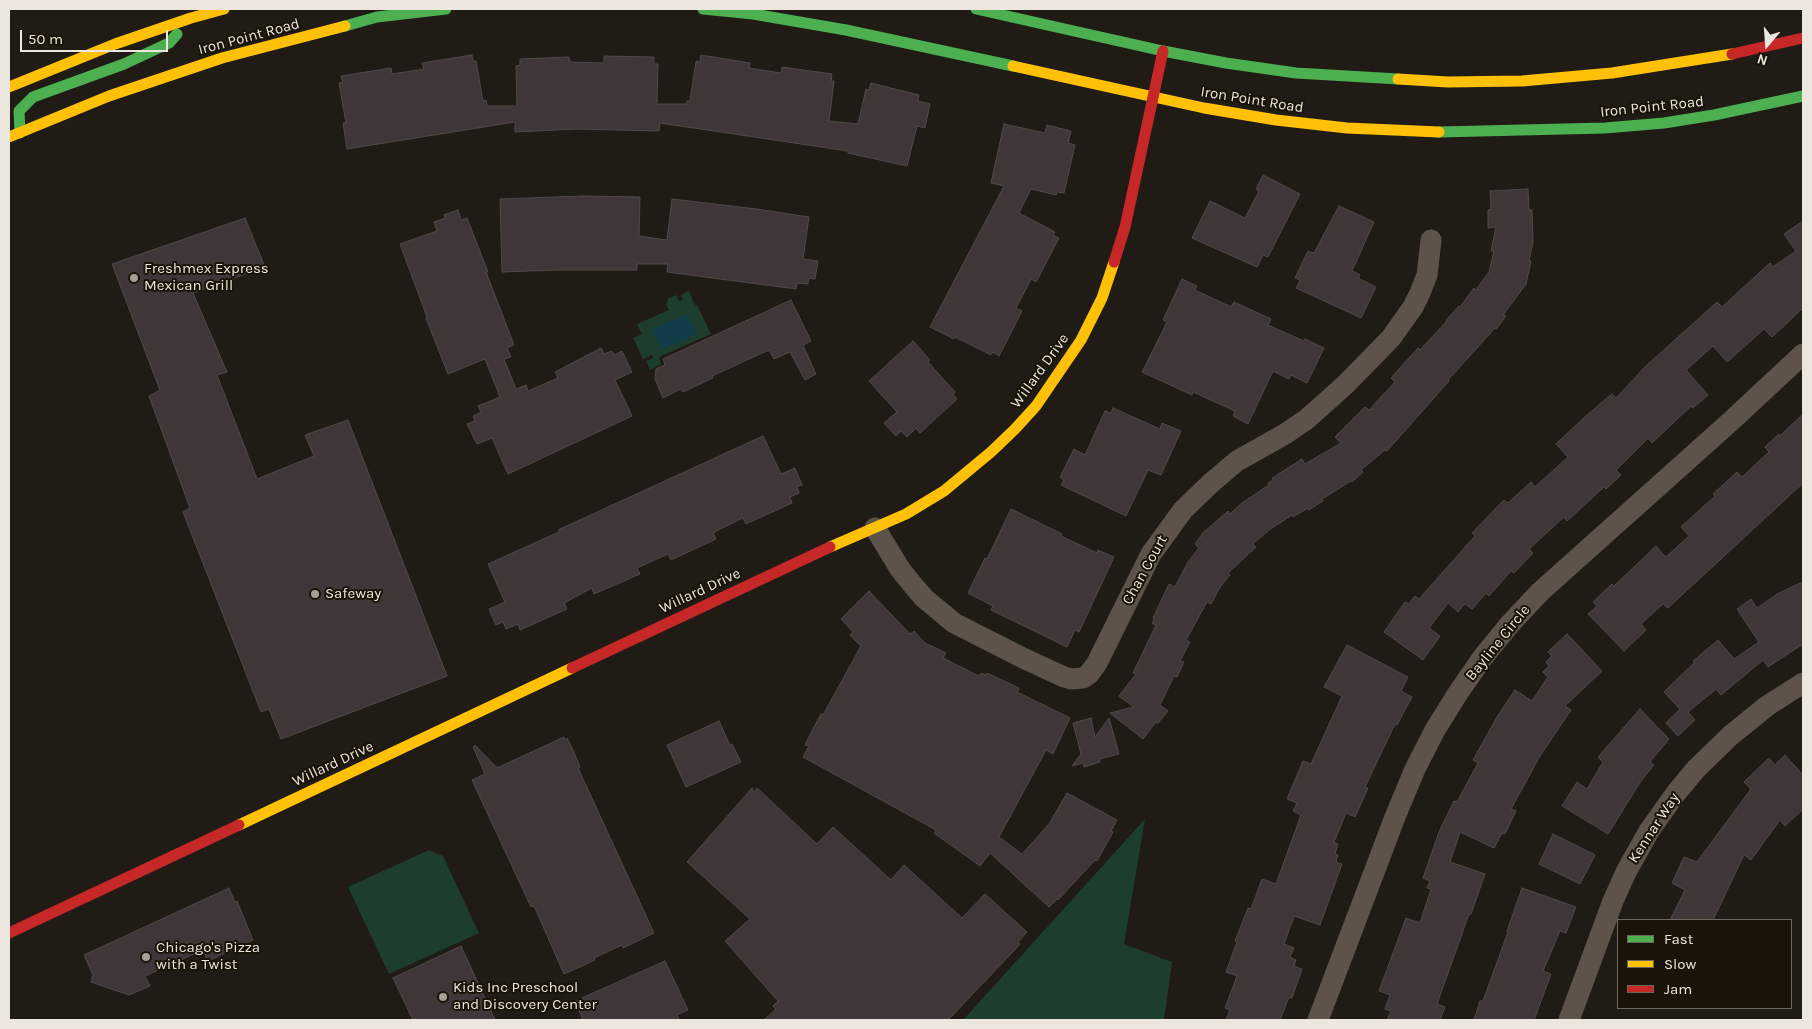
<!DOCTYPE html>
<style>
body{margin:0}
#map{position:relative;width:1812px;height:1029px;overflow:hidden;background:#201b15;font-family:Karla,sans-serif}
canvas{display:block}
.frame{position:absolute;inset:0;border:10px solid #ece6df;pointer-events:none}
.legend{position:absolute;left:1617px;top:919px;width:175px;height:90px;box-sizing:border-box;background:#1a1308;border:1px solid #6e675e;margin:0;padding:6px 9px;list-style:none;font-size:15px;color:#ece6df}
.legend li{display:flex;align-items:center;gap:10px;height:25px}
.legend b{width:25px;border:1px solid #6e675e}
.north{position:absolute;left:1742px;top:20px;width:50px;height:50px;-webkit-text-stroke:4px #1a1308;paint-order:stroke;rotate:198deg;font-size:14px;font-weight:700;line-height:20px;text-align:center;color:#ece6df}
.north::after{content:'';display:block;margin:auto;width:18px;height:22px;background:#ece6df;clip-path:polygon(50% 0,100% 100%,50% 72%,0 100%)}
.scale{position:absolute;left:20px;top:30px;width:148px;height:22px;box-sizing:border-box;border:2px solid #ece6df;border-top:0;padding-left:6px;font-size:15px;line-height:18px;white-space:nowrap;color:#ece6df;-webkit-text-stroke:4px #1a1308;paint-order:stroke}
</style>
<div id="map">
<canvas width="1812" height="1029"></canvas>
<div class="frame"></div>
<ul class="legend">
<li><b style="height:6px;background:#4caf50"></b>Fast</li>
<li><b style="height:6px;background:#ffc107"></b>Slow</li>
<li><b style="height:6px;background:#c62828"></b>Jam</li>
</ul>
<div class="north">N</div>
<div class="scale">50 m</div>
</div>
<script>
const g = document.querySelector('canvas').getContext('2d');
g.lineJoin = 'round';
function paint(path, color) { g.fillStyle = color; g.fill(path, 'evenodd'); }
const shape = rows => new Path2D(rows.map(r => 'M' + r).join(''));
function strokePath(path, color, width, dash) { g.strokeStyle = color; g.lineWidth = width; g.lineCap = dash ? 'butt' : 'round'; g.setLineDash(dash || []); g.stroke(path); }
function drawText(font, color, halo, rows, align = 'center') {
  g.font = font + ' Karla,sans-serif'; g.lineWidth = 4; g.setLineDash([]); g.textBaseline = 'middle'; g.strokeStyle = halo; g.fillStyle = color; for (const [text, x, y, turn = 0] of rows) {
    g.save(); g.translate(x, y); g.rotate((+turn || 0) * Math.PI / 180); g.textAlign = isNaN(turn) ? turn : align; if (halo) g.strokeText(text, 0, 0); g.fillText(text, 0, 0); g.restore();
  }
}
const green = shape([
 [689,291,695,305,697,305,711,334,659,357,661,364,650,370,646,361,653,358,652,355,643,359,633,338,642,334,637,324,669,310,666,303,668,302,667,299,676,295,679,301,683,300,681,295],
 [1145,819,1124,944,1172,962,1164,1020,963,1020],
 [429,850,443,856,479,933,389,974,348,887]
]);
const water = shape([
 [687,314,697,334,661,350,652,329]
]);
const building = shape([
 [472,55,473,61,476,61,483,101,486,100,487,106,517,106,516,66,520,65,520,59,569,57,570,62,604,63,604,56,654,57,654,64,658,64,657,104,686,104,687,101,690,101,696,61,700,62,701,55,750,63,749,68,781,73,782,67,832,74,831,81,834,81,829,121,858,124,866,89,869,90,871,83,919,95,918,101,930,104,925,128,917,126,907,166,848,153,848,151,660,123,659,131,576,129,515,132,515,122,347,149,343,123,346,123,339,83,343,82,341,76,391,68,392,74,424,69,422,63,472,55],
 [1004,124,1045,133,1047,125,1071,131,1068,143,1075,145,1064,193,1057,192,1056,195,1031,189,1019,213,1055,232,1053,235,1059,238,1036,282,1031,279,1016,308,1022,311,999,356,993,352,991,355,955,337,954,339,930,327,1004,186,991,183,1004,124],
 [1263,175,1300,194,1268,257,1263,255,1257,267,1192,238,1210,201,1245,218,1259,191,1256,189,1263,175],
 [1528,189,1529,210,1532,210,1533,242,1529,261,1531,261,1526,284,1503,315,1506,316,1496,329,1495,328,1448,380,1449,381,1387,451,1385,450,1361,470,1363,472,1352,482,1351,481,1322,499,1323,501,1309,510,1308,508,1293,517,1292,515,1269,530,1253,544,1256,547,1228,573,1230,575,1220,587,1211,604,1207,602,1186,640,1190,642,1180,661,1184,662,1177,677,1174,676,1160,705,1168,711,1158,723,1156,722,1143,739,1110,713,1134,707,1119,696,1136,674,1133,673,1156,625,1152,623,1154,619,1153,618,1169,584,1175,587,1188,562,1199,548,1195,544,1203,533,1228,511,1230,514,1242,503,1269,485,1268,483,1273,480,1272,478,1302,459,1305,464,1341,443,1335,437,1365,407,1369,410,1395,382,1391,378,1418,348,1420,350,1447,321,1446,320,1459,306,1460,307,1474,288,1476,290,1489,272,1494,251,1491,251,1496,227,1488,228,1488,210,1491,209,1490,191,1528,189],
 [583,196,640,197,639,236,667,240,672,199,757,209,809,217,803,259,818,261,815,279,809,278,808,284,797,283,796,289,667,272,668,264,637,264,637,270,556,270,502,272,500,199,583,196],
 [1339,206,1374,222,1352,271,1360,275,1358,278,1376,287,1361,318,1296,288,1300,280,1295,278,1308,251,1314,253,1339,206],
 [458,210,461,220,467,218,488,272,486,272,514,345,507,348,511,357,504,359,516,389,526,385,528,391,558,378,555,372,601,348,604,354,612,351,614,355,622,351,632,372,615,380,632,416,508,474,492,438,477,444,467,424,475,421,473,416,481,412,478,406,500,397,485,359,448,374,426,318,427,317,400,244,437,231,434,222,445,218,444,215,458,210],
 [245,218,265,267,193,293,227,372,217,375,257,479,314,456,305,435,348,420,447,676,281,739,269,709,261,712,183,512,190,508,149,396,160,390,112,264,245,218],
 [1803,221,1803,308,1772,337,1764,329,1727,362,1713,346,1686,370,1708,395,1693,408,1691,406,1652,443,1648,438,1616,470,1621,475,1606,489,1604,487,1567,521,1564,517,1529,549,1533,553,1514,573,1511,571,1489,596,1486,593,1472,609,1465,604,1458,612,1448,603,1429,628,1440,636,1423,660,1384,632,1405,602,1409,604,1415,596,1419,599,1475,536,1472,533,1504,500,1508,503,1531,482,1535,487,1568,457,1556,444,1588,414,1612,394,1616,398,1646,366,1717,302,1722,307,1770,263,1773,267,1796,251,1784,234,1803,221],
 [1182,279,1197,286,1195,290,1231,307,1234,302,1271,319,1268,325,1304,341,1305,339,1324,348,1307,383,1291,375,1289,379,1273,371,1248,424,1233,416,1235,411,1193,392,1192,395,1142,372,1167,322,1163,320,1182,279],
 [791,300,811,341,803,345,816,374,805,380,790,352,774,359,769,350,712,376,713,378,683,392,681,389,663,398,655,379,656,369,665,365,663,359,791,300],
 [913,341,930,360,928,362,955,392,953,394,957,399,920,433,916,428,907,437,901,431,896,436,884,423,897,412,869,381,913,341],
 [1113,408,1160,429,1162,423,1181,431,1161,475,1148,470,1126,516,1061,485,1064,480,1060,477,1074,449,1085,455,1105,411,1111,413,1113,408],
 [1803,414,1803,483,1668,608,1663,604,1641,624,1646,630,1624,651,1588,614,1597,606,1593,602,1612,584,1614,586,1656,546,1666,557,1689,536,1681,527,1715,496,1713,494,1737,472,1742,477,1769,452,1765,447,1779,434,1780,436,1803,414],
 [763,436,781,474,795,468,802,485,797,487,799,493,790,497,792,503,746,524,743,518,716,531,713,533,716,539,671,560,668,554,637,568,640,574,594,594,592,588,564,603,567,609,520,630,518,624,506,629,503,622,496,625,489,609,505,602,488,564,559,532,558,530,763,436],
 [1011,509,1062,534,1061,536,1097,553,1098,550,1114,557,1079,632,1075,630,1067,647,991,610,993,606,968,593,985,558,987,559,1011,509],
 [1803,582,1803,644,1768,667,1763,660,1721,695,1716,689,1688,712,1695,720,1678,736,1666,723,1680,709,1664,692,1695,662,1693,661,1718,640,1734,659,1759,642,1737,609,1751,599,1757,608,1779,593,1803,582],
 [869,591,910,634,914,631,925,643,946,653,943,658,979,676,981,673,986,675,987,673,1019,688,1017,692,1070,718,1053,754,1046,750,999,837,1022,854,1049,824,1067,793,1117,820,1111,831,1113,832,1097,861,1095,860,1058,900,1057,899,1049,907,990,853,980,866,934,833,936,830,803,757,809,746,805,745,812,731,821,714,823,715,861,646,850,635,853,632,841,619,869,591],
 [1567,634,1602,671,1565,706,1571,710,1540,756,1511,809,1516,811,1505,834,1502,833,1494,848,1460,832,1450,862,1485,874,1471,914,1469,914,1437,1004,1445,1007,1440,1020,1387,1020,1391,1011,1385,1009,1390,995,1379,991,1406,918,1420,923,1431,889,1427,888,1430,881,1423,878,1439,832,1454,801,1457,802,1478,763,1473,760,1497,717,1515,690,1532,701,1548,677,1543,672,1549,666,1546,662,1552,656,1548,652,1567,634],
 [1347,645,1408,677,1401,691,1412,697,1397,725,1395,724,1365,787,1368,788,1355,817,1346,813,1334,842,1338,844,1335,854,1338,855,1336,862,1342,864,1320,925,1294,916,1284,944,1294,948,1290,957,1296,960,1294,966,1302,969,1292,998,1289,997,1280,1020,1226,1020,1230,1010,1225,1008,1237,976,1226,972,1237,942,1235,941,1248,908,1251,909,1262,879,1276,884,1301,815,1293,811,1297,803,1287,799,1303,761,1311,764,1342,696,1324,687,1347,645],
 [1640,709,1669,739,1650,762,1654,765,1641,781,1608,834,1562,806,1577,782,1587,789,1603,762,1598,757,1640,709],
 [1091,718,1095,737,1109,718,1119,754,1099,759,1100,762,1084,767,1083,763,1072,766,1081,754,1073,723,1091,718],
 [719,721,730,745,732,744,741,762,686,787,667,745,719,721],
 [564,737,565,740,567,738,574,752,580,767,578,768,654,933,623,948,622,945,594,958,595,960,564,974,534,906,531,907,472,780,485,774,473,747,475,745,497,768,564,737],
 [1785,755,1803,775,1803,809,1785,826,1780,820,1751,860,1744,855,1713,920,1670,920,1685,890,1672,883,1684,857,1697,862,1751,789,1744,782,1769,758,1775,765,1785,755],
 [752,788,754,792,757,788,817,844,833,827,891,880,904,865,962,918,985,894,1027,932,1018,942,1020,944,1010,955,948,1020,764,1020,776,1009,773,1006,778,1001,725,941,750,919,687,862,752,788],
 [1553,834,1595,855,1580,884,1539,864,1553,834],
 [229,888,235,902,237,901,253,940,208,961,203,950,145,976,150,986,129,995,91,982,93,975,84,955,229,888],
 [1522,888,1576,907,1566,933,1560,931,1543,971,1551,974,1534,1020,1474,1020,1480,1001,1483,1001,1508,932,1507,931,1522,888],
 [461,946,495,1020,413,1020,393,978,461,946],
 [665,961,688,1010,677,1015,679,1020,583,1020,575,1001,665,961]
]);
const street = shape([
 [875,528,900,569,912,584,924,598,954,623,1023,658,1064,677,1071,679,1083,678,1089,674,1097,663,1151,554,1183,510,1211,483,1237,461,1285,434,1307,419,1346,384,1391,338,1413,307,1420,293,1427,275,1431,240],
 [1318,1020,1395,817,1415,769,1435,730,1458,693,1483,657,1510,624,1540,592,1730,422,1803,354],
 [1569,1020,1613,901,1626,872,1649,831,1676,793,1696,769,1730,736,1767,706,1803,683]
]);
const fast = shape([
 [703,9,753,14,846,30,1013,66],
 [976,9,1163,51,1226,63,1296,73,1398,79],
 [345,26,377,17,446,9],
 [1439,132,1605,128,1664,123,1714,115,1803,96],
 [20,133,19,111,33,97,124,64,169,43,177,34]
]);
const slow = shape([
 [1013,66,1204,108,1276,120,1347,128,1439,132],
 [1398,79,1448,82,1522,81,1612,73,1732,54],
 [9,87,115,44,191,18,224,9],
 [9,137,109,96,222,58,345,26],
 [830,547,906,514,944,491,991,452,1015,429,1036,406,1081,340,1102,298,1114,262],
 [239,825,572,668]
]);
const jam = shape([
 [1732,54,1803,38],
 [1114,262,1125,227,1163,51],
 [572,668,830,547],
 [9,933,239,825]
]);
const markers = [
 [134,278,5,"#a59f98"],
 [315,594,5,"#a59f98"],
 [146,957,5,"#a59f98"],
 [443,997,5,"#a59f98"]
];
const streetNames = [
 ["Iron Point Road",249,37,-15],
 ["Iron Point Road",1252,100,9],
 ["Iron Point Road",1652,107,-6],
 ["Willard Drive",1040,371,-54],
 ["Chan Court",1145,570,-61],
 ["Willard Drive",700,591,-25],
 ["Bayline Circle",1498,643,-51],
 ["Willard Drive",333,764,-25],
 ["Kennar Way",1654,828,-57]
];
const poiNames = [
 ["Freshmex Express",144,269],
 ["Mexican Grill",144,286],
 ["Safeway",325,594],
 ["Chicago's Pizza",156,948],
 ["with a Twist",156,965],
 ["Kids Inc Preschool",453,988],
 ["and Discovery Center",453,1005]
];
paint(green, '#1d3e2c');
paint(water, '#113d49');
paint(building, '#413637');
strokePath(building, '#4f4a48', 1);
strokePath(street, '#5d534a', 21);
strokePath(fast, '#4caf50', 11);
strokePath(slow, '#ffc107', 11);
strokePath(jam, '#c62828', 11);
for (const [x, y, r, color] of markers) { const dot = new Path2D(); dot.arc(x, y, r, 0, 2 * Math.PI); g.fillStyle = color; g.fill(dot); strokePath(dot, '#1a1308', 2); }
drawText('15px', '#ece6df', '#1a1308', streetNames);
drawText('15px', '#ece6df', '#1a1308', poiNames, 'left');
</script>
